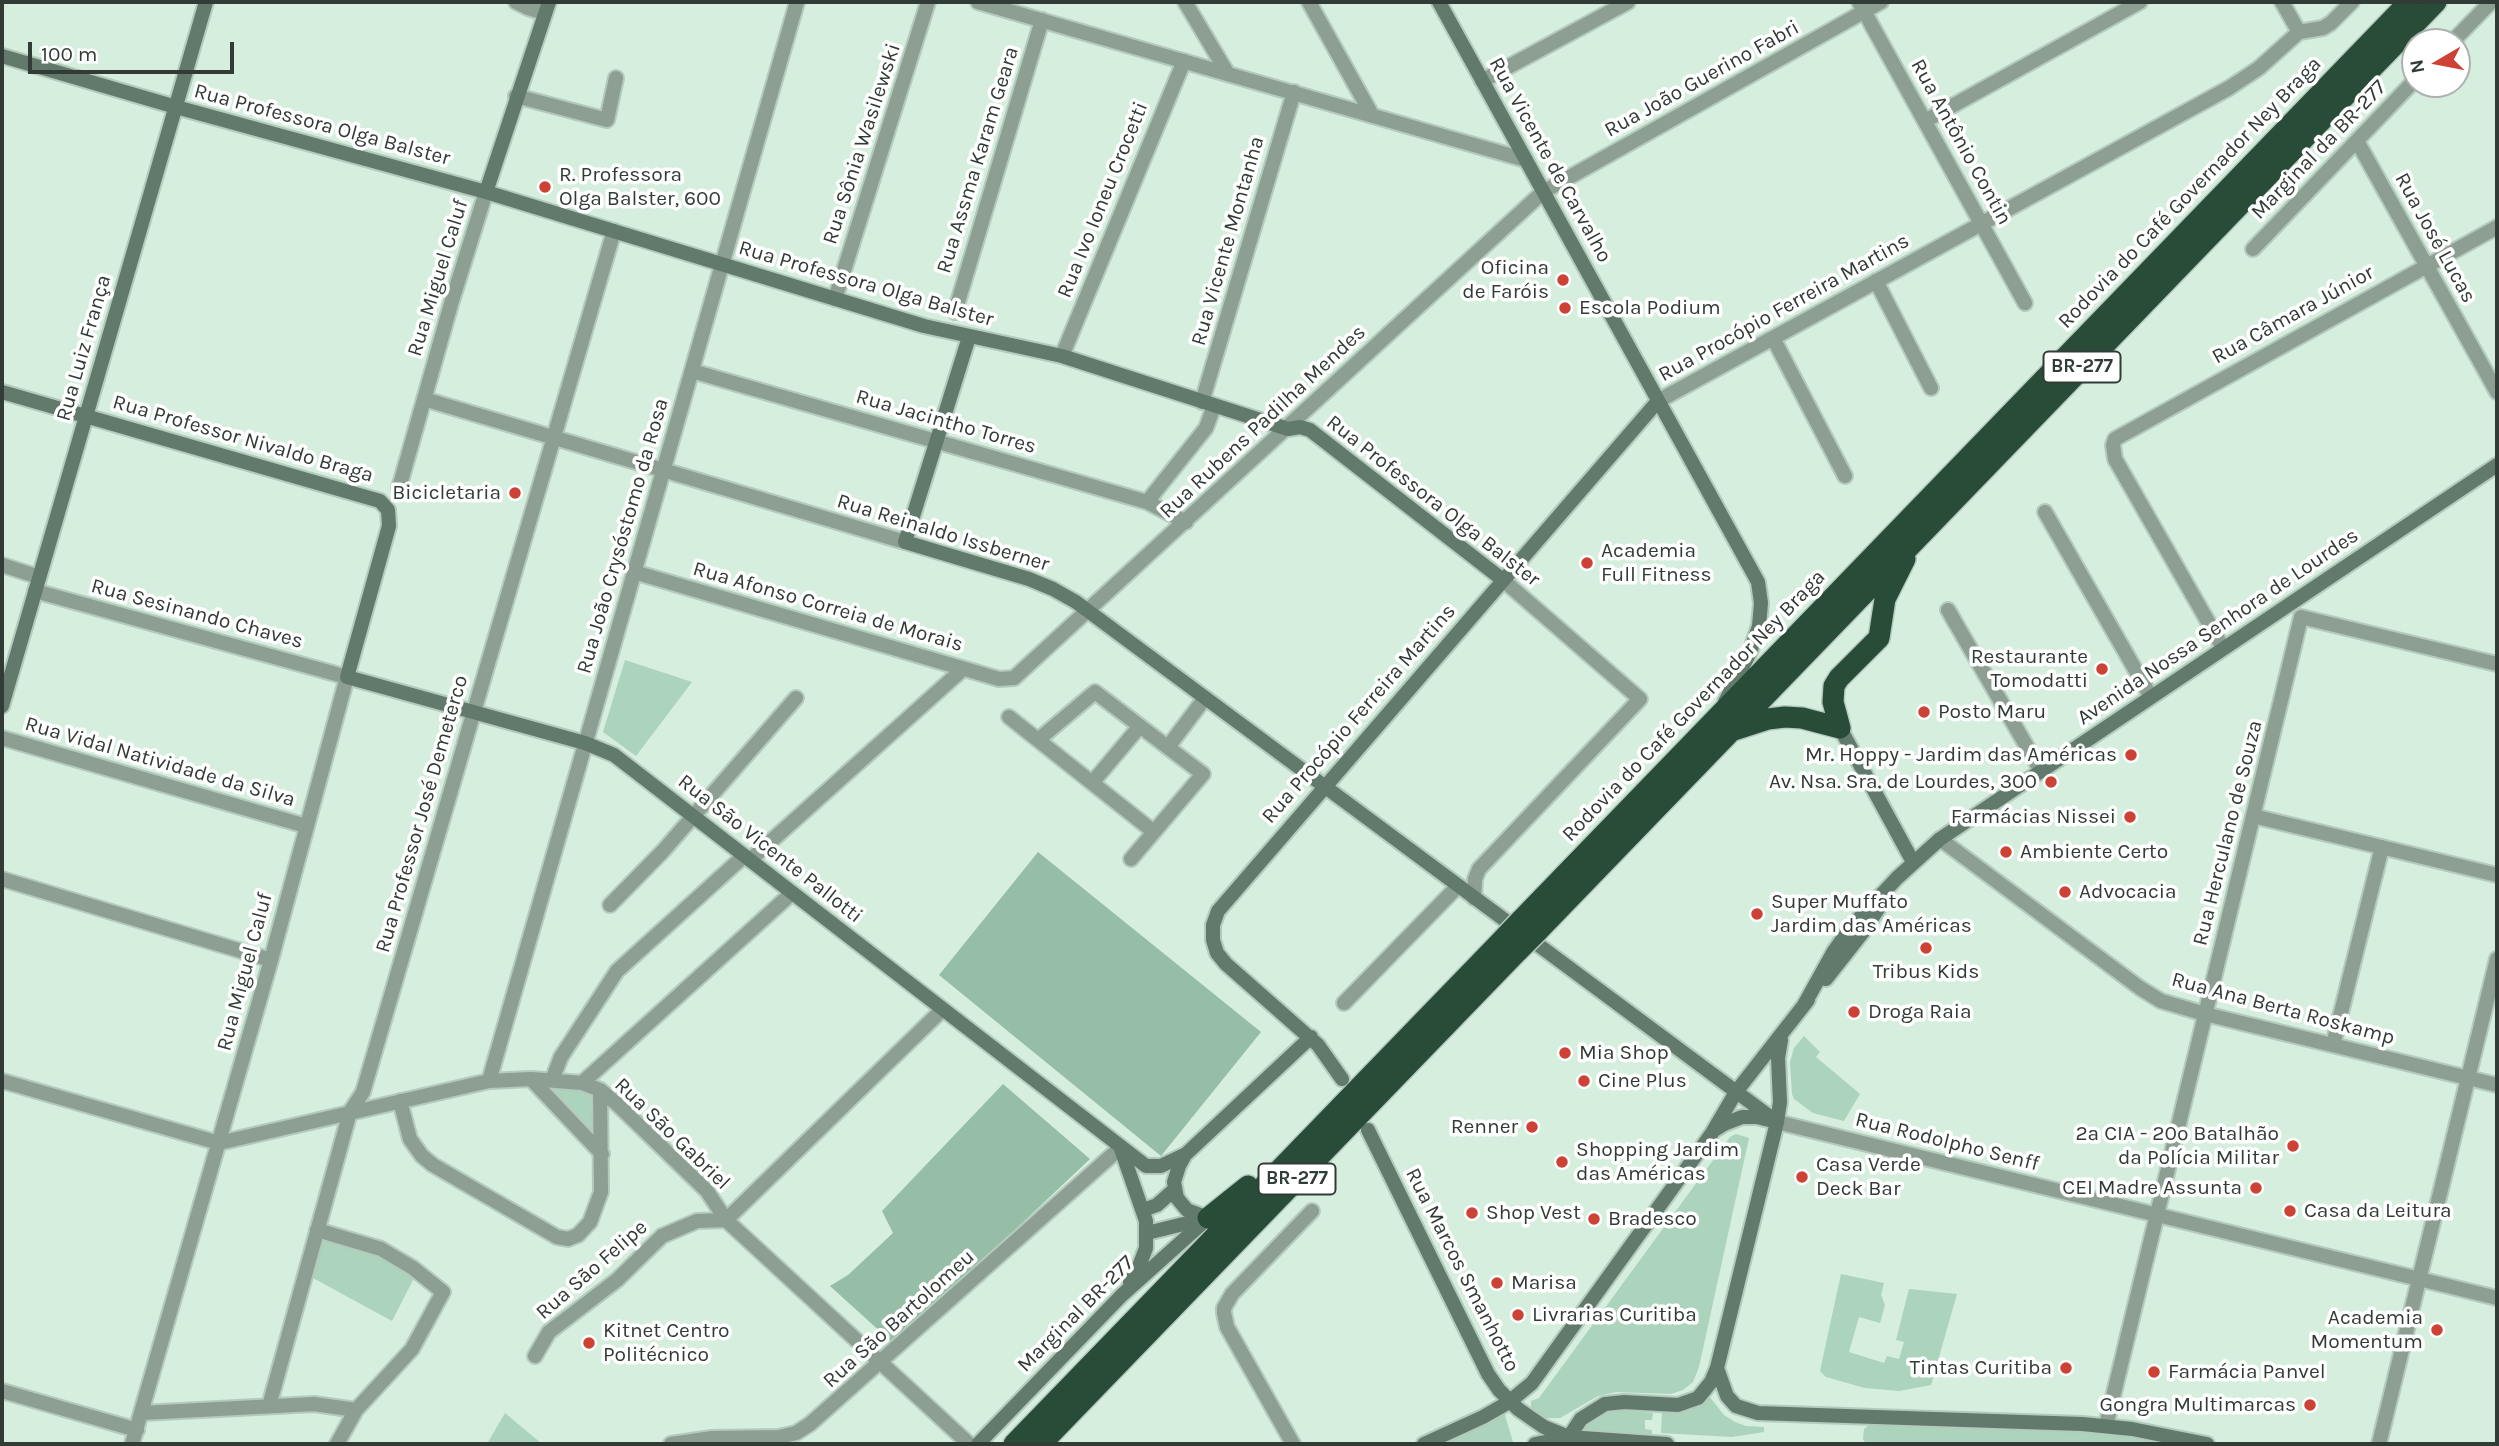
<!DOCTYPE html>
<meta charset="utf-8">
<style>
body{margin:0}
#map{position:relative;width:2499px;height:1446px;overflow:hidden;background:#d5eede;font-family:Karla,sans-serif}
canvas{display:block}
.frame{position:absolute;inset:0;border:4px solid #323c36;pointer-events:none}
.north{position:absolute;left:2401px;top:28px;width:70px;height:70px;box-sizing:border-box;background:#fff;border:2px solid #adb1af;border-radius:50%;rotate:260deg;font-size:19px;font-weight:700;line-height:28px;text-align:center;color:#323c36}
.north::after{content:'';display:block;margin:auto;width:24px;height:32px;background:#ce4135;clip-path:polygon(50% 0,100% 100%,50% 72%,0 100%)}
.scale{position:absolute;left:28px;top:42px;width:206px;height:32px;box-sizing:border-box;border:4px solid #323c36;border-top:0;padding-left:9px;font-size:21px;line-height:24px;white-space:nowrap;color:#323c36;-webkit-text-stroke:5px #fff;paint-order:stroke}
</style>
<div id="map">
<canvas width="2499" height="1446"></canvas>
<div class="frame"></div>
<div class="north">N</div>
<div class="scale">100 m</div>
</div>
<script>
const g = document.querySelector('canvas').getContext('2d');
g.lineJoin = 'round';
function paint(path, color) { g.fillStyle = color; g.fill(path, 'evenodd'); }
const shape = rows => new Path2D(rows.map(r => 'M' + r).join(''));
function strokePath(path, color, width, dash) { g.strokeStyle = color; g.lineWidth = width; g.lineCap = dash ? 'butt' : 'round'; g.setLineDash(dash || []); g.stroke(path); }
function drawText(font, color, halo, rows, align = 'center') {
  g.font = font + ' Karla,sans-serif'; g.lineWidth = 7; g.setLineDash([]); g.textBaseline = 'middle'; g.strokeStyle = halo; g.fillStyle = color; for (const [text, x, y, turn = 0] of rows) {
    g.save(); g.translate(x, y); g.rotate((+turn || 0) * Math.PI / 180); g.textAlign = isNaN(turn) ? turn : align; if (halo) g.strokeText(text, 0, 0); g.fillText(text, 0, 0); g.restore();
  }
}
const green = shape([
 [625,660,692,682,636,756,603,732],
 [1804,1036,1820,1052,1816,1057,1860,1094,1844,1121,1813,1113,1794,1099,1792,1094,1790,1062,1794,1048],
 [550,1086,569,1086,591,1093,593,1135,549,1089],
 [1736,1134,1749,1138,1699,1367,1693,1382,1683,1390,1671,1394,1616,1392,1598,1396,1560,1418,1546,1418,1537,1413,1531,1407,1531,1401,1539,1398,1730,1137],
 [324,1238,356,1247,389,1259,414,1278,392,1321,313,1278],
 [1841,1274,1884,1283,1881,1295,1885,1305,1880,1323,1859,1317,1849,1352,1884,1363,1887,1356,1899,1359,1904,1342,1896,1340,1909,1289,1957,1294,1931,1385,1899,1391,1865,1388,1826,1377,1820,1371],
 [1709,1396,1724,1415,1735,1422,1746,1426,1764,1427,1764,1432,1732,1437,1661,1433,1662,1413,1685,1411,1698,1407],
 [1616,1410,1653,1413,1652,1420,1645,1420,1645,1429,1652,1430,1652,1437,1582,1431,1582,1426,1604,1412],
 [1504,1412,1513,1442,1501,1444,1437,1444],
 [505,1413,542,1444,487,1444],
 [1883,1425,2074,1428,2148,1439,2168,1444,1866,1444,1863,1439,1864,1429,1868,1426]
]);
const forest = shape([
 [1038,852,1261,1032,1161,1156,939,975],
 [1003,1084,1090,1159,894,1344,830,1286,848,1275,893,1233,882,1211]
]);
const street = shape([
 [516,2,528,8,545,13],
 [978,2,1526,160],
 [1185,2,1228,74],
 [1309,2,1372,115],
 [1859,2,2025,303],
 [2282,2,2299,32],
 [2452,42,2491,2],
 [1482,81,1628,2],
 [516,96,607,120,616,78],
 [1925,121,2140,2],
 [2357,141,2497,392],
 [2253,249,2415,80],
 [1876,281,1931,388],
 [835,299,928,2],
 [955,312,1042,20],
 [1773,338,1845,476],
 [1062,356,1184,61],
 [692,371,1147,502,1186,522],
 [424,399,905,542],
 [1658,401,2229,88,2259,68,2299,32,2323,28,2331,23,2352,2],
 [1202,402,1294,92],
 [399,488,451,304,486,192],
 [1147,502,1206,428,1214,406],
 [2045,512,2151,697],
 [2,565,39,577],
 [634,572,999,679,1014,678,1543,192,1881,2],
 [35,591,347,677,271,960,132,1444],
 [1948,610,2041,771],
 [2301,617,2497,664],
 [2223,648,2115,459,2113,445,2115,439,2497,227],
 [1009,717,1154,832],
 [2,738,306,826],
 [1038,740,1095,692,1203,774,1131,859],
 [1168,747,1205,698],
 [1092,783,1140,726],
 [2253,816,2497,875],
 [1940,839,2140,988,2161,1001,2205,1014,2497,1085],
 [750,860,963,669],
 [2,879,271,960],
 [1474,898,1475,879,1479,869,1640,699,1503,580],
 [610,905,663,851,796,698],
 [1344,1003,1458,886],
 [2333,1045,2382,847],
 [531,1079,602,1154],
 [552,1080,561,1057,617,971,744,856],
 [2,1081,219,1143,489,1081,531,1079,582,1083,600,1090,617,1104,707,1191,726,1220,969,1444],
 [489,1081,797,2],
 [582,1083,792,893],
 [400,1101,410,1139,422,1156,433,1165,557,1237,568,1239,578,1235,590,1222,601,1192,600,1090],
 [1777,1122,2497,1298],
 [317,1230,381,1249,413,1268,443,1292,412,1349,356,1410,337,1444],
 [535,1356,549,1332,617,1280,662,1236,697,1221,726,1220,942,1010],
 [2,1391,137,1430],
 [269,1406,350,1112,363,1092,614,231],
 [142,1413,314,1404,356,1410],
 [2106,1426,2301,617],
 [671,1444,712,1438,779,1437,796,1433,810,1424,1120,1148],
 [1293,1444,1227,1327,1224,1313,1224,1308,1232,1294,1312,1211],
 [2379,1444,2497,959]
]);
const secondary = shape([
 [1439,2,1758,582,1761,603,1759,626,1750,652,1725,702],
 [2,56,176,107,486,192,924,326,1062,356,1288,429,1300,427,1310,430,1503,580],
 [486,192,549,2],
 [969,337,905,542,1029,579,1053,589,1076,602,1777,1122],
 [2,392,380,501,388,510,389,526,347,677,585,743,614,755,1146,1166,1161,1166,1186,1154,1311,1037],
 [2,706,206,2],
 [1840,728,1913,862],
 [1826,979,1863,932,1880,906],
 [1804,1005,1834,951,1852,926,1897,878,1940,839,2497,465],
 [1342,1079,1318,1045,1226,964,1217,953,1213,940,1213,925,1218,911,1658,401],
 [1716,1129,1724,1124,1742,1117,1757,1117,1769,1120],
 [1368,1130,1488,1374,1499,1390,1518,1409,1544,1427,1569,1437],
 [1121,1149,1146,1221,1146,1248,1140,1264,1130,1282],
 [1185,1155,1179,1166,1174,1182,1177,1198,1187,1210,1208,1218],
 [1143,1210,1157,1205,1175,1189],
 [1147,1233,1204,1219],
 [1717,1368,1727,1396,1736,1406,1758,1413,2082,1424,2132,1429,2207,1444],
 [1569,1437,1581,1419,1605,1404,1624,1402,1678,1405,1698,1398,1711,1382,1717,1368,1777,1122,1780,1102,1778,1058,1781,1040],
 [978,1444,1122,1295,1208,1218],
 [1424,1444,1483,1417,1509,1402,1532,1383,1712,1133,1736,1092,1808,1000],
 [1535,1444,1569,1437,1667,1444]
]);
const highway = shape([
 [1840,728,1833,702,1834,686,1839,678,1879,638,1885,599,1905,559],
 [1734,730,1768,719,1785,717,1802,718,1840,728],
 [1521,920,2409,2],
 [1538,931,2436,2],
 [1208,1218,1248,1186],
 [1014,1444,1503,939],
 [1041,1444,1518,951]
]);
const highwayBridge = shape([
 [1503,939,1521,920],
 [1518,951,1538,931]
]);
const markers = [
 [545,187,7,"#ce4135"],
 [1563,280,7,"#ce4135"],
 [1565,308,7,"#ce4135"],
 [515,493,7,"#ce4135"],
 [1587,563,7,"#ce4135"],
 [2102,669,7,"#ce4135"],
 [1924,712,7,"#ce4135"],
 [2131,755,7,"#ce4135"],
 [2051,782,7,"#ce4135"],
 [2130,817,7,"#ce4135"],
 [2006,852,7,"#ce4135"],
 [2065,892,7,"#ce4135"],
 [1757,914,7,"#ce4135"],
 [1926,948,7,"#ce4135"],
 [1854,1012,7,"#ce4135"],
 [1565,1053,7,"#ce4135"],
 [1584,1081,7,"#ce4135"],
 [1532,1127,7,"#ce4135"],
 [2293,1146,7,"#ce4135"],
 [1562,1162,7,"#ce4135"],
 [1802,1177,7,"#ce4135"],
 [2256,1188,7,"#ce4135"],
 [2290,1211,7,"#ce4135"],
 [1472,1213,7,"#ce4135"],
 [1594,1219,7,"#ce4135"],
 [1497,1283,7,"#ce4135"],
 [1518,1315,7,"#ce4135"],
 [2437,1330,7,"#ce4135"],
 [589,1343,7,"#ce4135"],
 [2066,1368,7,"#ce4135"],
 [2154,1372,7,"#ce4135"],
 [2310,1405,7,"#ce4135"]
];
const shields = [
 [2082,367,77],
 [1297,1179,77]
];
const shieldNames = [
 ["BR-277",2082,367],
 ["BR-277",1297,1179]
];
const streetNames = [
 ["Rua João Guerino Fabri",1702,79,-29],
 ["Rua Professora Olga Balster",322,125,15],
 ["Rua Antônio Contin",1961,142,61],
 ["Rua Sônia Wasilewski",862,144,-72],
 ["Marginal da BR-277",2319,150,-46],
 ["Rua Assma Karam Geara",978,160,-73],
 ["Rua Vicente de Carvalho",1550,160,61],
 ["Rodovia do Café Governador Ney Braga",2190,193,-46],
 ["Rua Ivo Ioneu Crocetti",1103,200,-68],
 ["Rua José Lucas",2435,238,61],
 ["Rua Vicente Montanha",1228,241,-74],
 ["Rua Miguel Caluf",438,278,-73],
 ["Rua Professora Olga Balster",866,284,16],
 ["Rua Procópio Ferreira Martins",1784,308,-29],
 ["Rua Câmara Júnior",2293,315,-29],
 ["Rua Luiz França",84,348,-74],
 ["Rua Jacintho Torres",946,422,16],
 ["Rua Rubens Padilha Mendes",1263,422,-43],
 ["Rua Professor Nivaldo Braga",243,439,16],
 ["Rua Professora Olga Balster",1433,501,38],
 ["Rua Reinaldo Issberner",943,533,17],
 ["Rua João Crysóstomo da Rosa",623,536,-74],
 ["Rua Afonso Correia de Morais",828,607,16],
 ["Rua Sesinando Chaves",197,614,15],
 ["Avenida Nossa Senhora de Lourdes",2218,627,-34],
 ["Rodovia do Café Governador Ney Braga",1694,706,-46],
 ["Rua Procópio Ferreira Martins",1359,714,-49],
 ["Rua Vidal Natividade da Silva",160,762,16],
 ["Rua Professor José Demeterco",422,814,-74],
 ["Rua Herculano de Souza",2228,833,-76],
 ["Rua São Vicente Pallotti",770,849,38],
 ["Rua Miguel Caluf",245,972,-75],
 ["Rua Ana Berta Roskamp",2283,1009,15],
 ["Rua São Gabriel",672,1134,44],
 ["Rua Rodolpho Senff",1947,1142,14],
 ["Rua São Felipe",592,1270,-41],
 ["Rua Marcos Smanhotto",1462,1270,63],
 ["Marginal BR-277",1076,1314,-45],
 ["Rua São Bartolomeu",899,1319,-42]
];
const poiNames = [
 ["R. Professora",559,175],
 ["Olga Balster, 600",559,199],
 ["Oficina",1549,268,"right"],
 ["de Faróis",1549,292,"right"],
 ["Escola Podium",1579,308],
 ["Bicicletaria",501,493,"right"],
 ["Academia",1601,551],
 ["Full Fitness",1601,575],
 ["Restaurante",2088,657,"right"],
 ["Tomodatti",2088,681,"right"],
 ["Posto Maru",1938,712],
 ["Mr. Hoppy - Jardim das Américas",2117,755,"right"],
 ["Av. Nsa. Sra. de Lourdes, 300",2037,782,"right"],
 ["Farmácias Nissei",2116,817,"right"],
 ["Ambiente Certo",2020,852],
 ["Advocacia",2079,892],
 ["Super Muffato",1771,902],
 ["Jardim das Américas",1771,926],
 ["Tribus Kids",1926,972,"center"],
 ["Droga Raia",1868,1012],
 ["Mia Shop",1579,1053],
 ["Cine Plus",1598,1081],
 ["Renner",1518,1127,"right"],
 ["2ª CIA - 20º Batalhão",2279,1134,"right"],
 ["da Polícia Militar",2279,1158,"right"],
 ["Shopping Jardim",1576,1150],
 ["das Américas",1576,1174],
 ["Casa Verde",1816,1165],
 ["Deck Bar",1816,1189],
 ["CEI Madre Assunta",2242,1188,"right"],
 ["Casa da Leitura",2304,1211],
 ["Shop Vest",1486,1213],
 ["Bradesco",1608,1219],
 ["Marisa",1511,1283],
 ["Livrarias Curitiba",1532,1315],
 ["Academia",2423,1318,"right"],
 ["Momentum",2423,1342,"right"],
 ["Kitnet Centro",603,1331],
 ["Politécnico",603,1355],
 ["Tintas Curitiba",2052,1368,"right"],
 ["Farmácia Panvel",2168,1372],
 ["Gongra Multimarcas",2296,1405,"right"]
];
paint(green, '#acd3bb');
paint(forest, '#96bea6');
strokePath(street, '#b4cabc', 18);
strokePath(secondary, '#b4cabc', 18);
strokePath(highway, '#b4cabc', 24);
strokePath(street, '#8d9e93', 14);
strokePath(secondary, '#627a6b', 14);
strokePath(highway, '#284c38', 21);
strokePath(highwayBridge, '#b4cabc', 24, []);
strokePath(highwayBridge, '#284c38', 21);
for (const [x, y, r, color] of markers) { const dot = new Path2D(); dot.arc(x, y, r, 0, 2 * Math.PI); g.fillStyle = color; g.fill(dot); strokePath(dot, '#fff', 2.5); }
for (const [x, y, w] of shields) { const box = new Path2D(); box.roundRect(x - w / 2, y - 15.5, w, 31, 5); g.fillStyle = '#fff'; g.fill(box); strokePath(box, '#323c36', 2); }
drawText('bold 19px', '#323c36', null, shieldNames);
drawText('21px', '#323c36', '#fff', streetNames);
drawText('21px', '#323c36', '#fff', poiNames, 'left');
</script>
